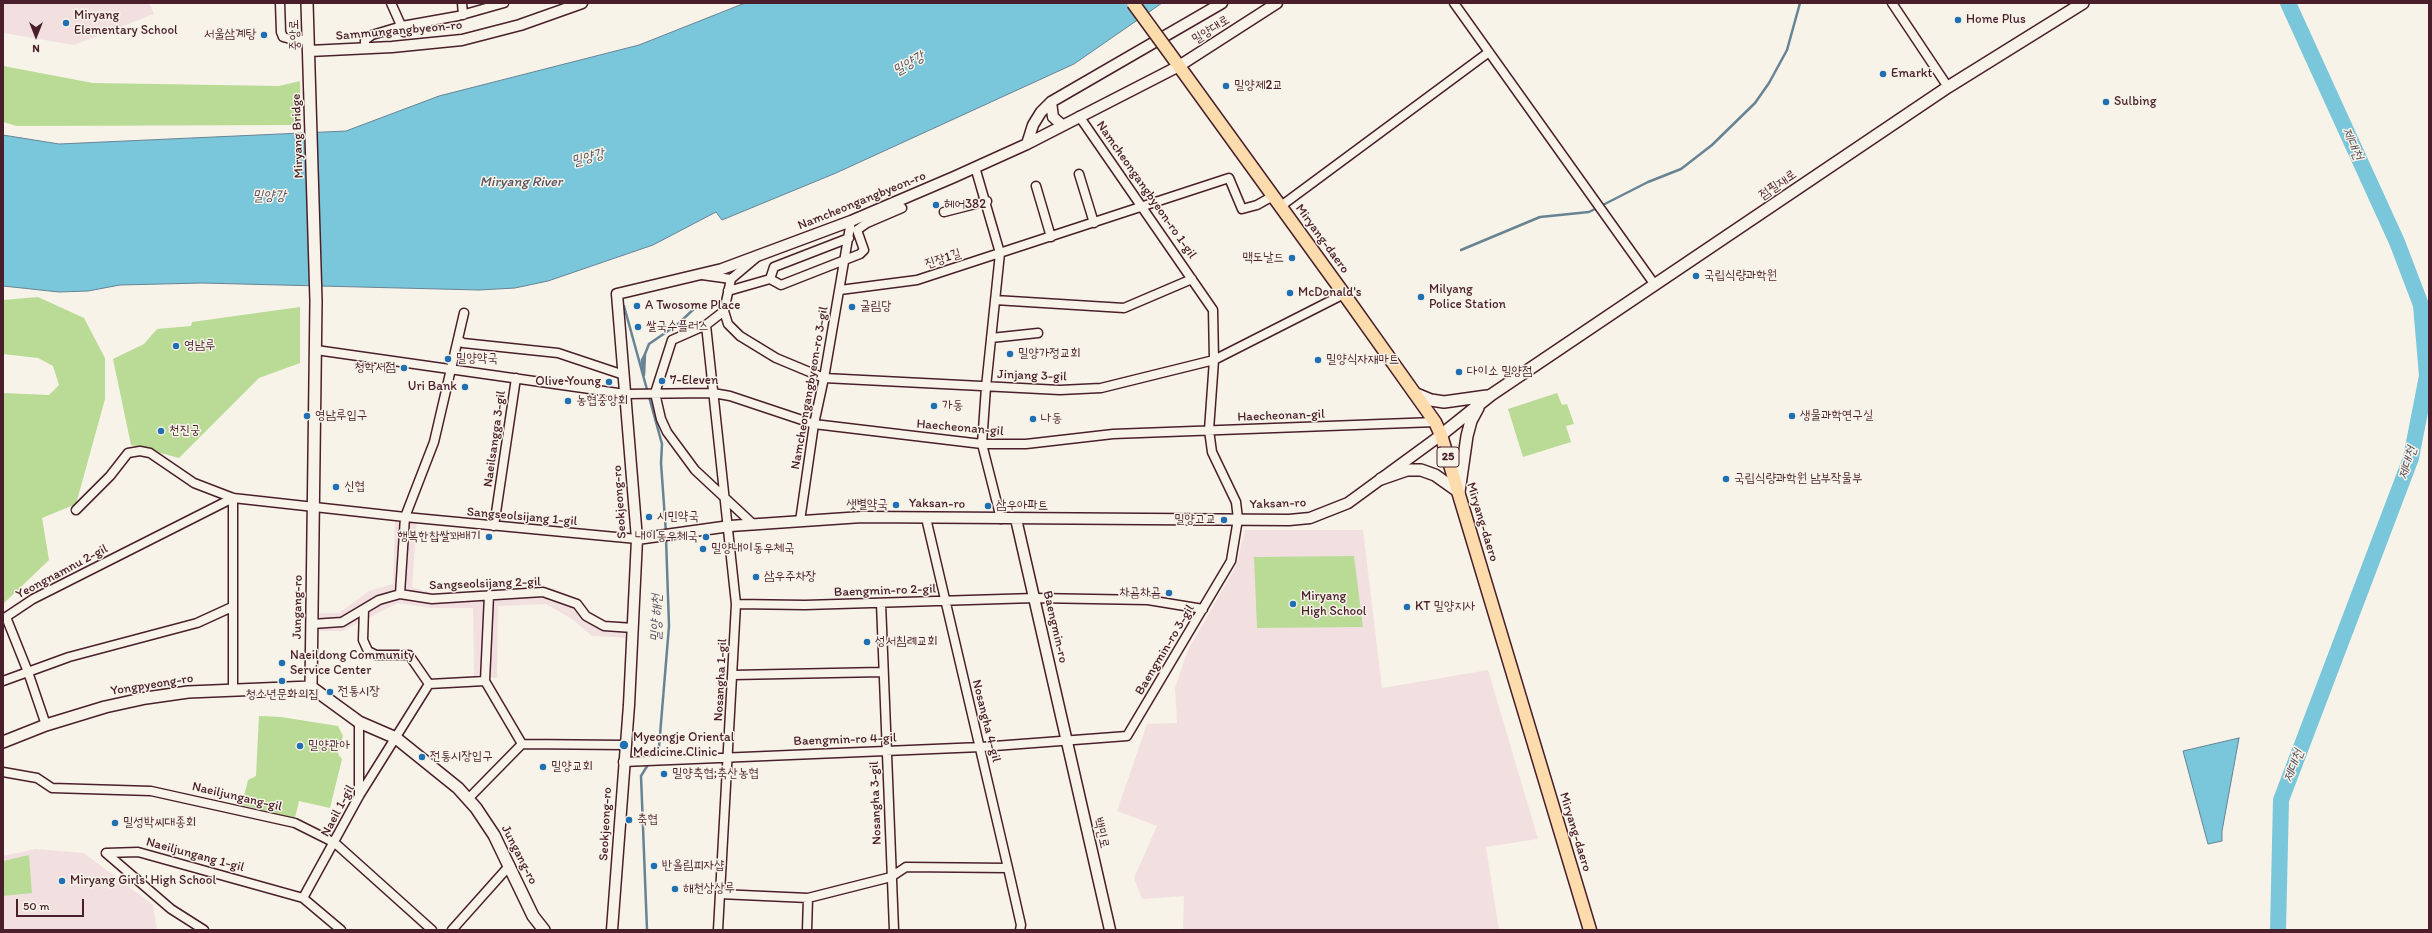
<!DOCTYPE html>
<meta charset="utf-8">
<style>
body{margin:0}
#map{position:relative;width:2432px;height:933px;overflow:hidden;background:#f7f3e8;font-family:Itim,sans-serif}
canvas{display:block}
.frame{position:absolute;inset:0;border:4px solid #4a1f2b;pointer-events:none}
.north{position:absolute;left:16px;top:16px;width:40px;height:40px;-webkit-text-stroke:3px #f7f3e8;paint-order:stroke;rotate:180deg;font-size:11px;font-weight:700;line-height:16px;text-align:center;color:#4a1f2b}
.north::after{content:'';display:block;margin:auto;width:14px;height:18px;background:#4a1f2b;clip-path:polygon(50% 0,100% 100%,50% 72%,0 100%)}
.scale{position:absolute;left:16px;top:899px;width:68px;height:18px;box-sizing:border-box;border:2px solid #4a1f2b;border-top:0;padding-left:5px;font-size:12px;line-height:14px;white-space:nowrap;color:#4a1f2b;-webkit-text-stroke:3px #f7f3e8;paint-order:stroke}
</style>
<div id="map">
<canvas width="2432" height="933"></canvas>
<div class="frame"></div>
<div class="north">N</div>
<div class="scale">50 m</div>
</div>
<script>
const g = document.querySelector('canvas').getContext('2d');
g.lineJoin = 'round';
function paint(path, color) { g.fillStyle = color; g.fill(path, 'evenodd'); }
const shape = rows => new Path2D(rows.map(r => 'M' + r).join(''));
function strokePath(path, color, width, dash) { g.strokeStyle = color; g.lineWidth = width; g.lineCap = dash ? 'butt' : 'round'; g.setLineDash(dash || []); g.stroke(path); }
function drawText(font, color, halo, rows, align = 'center') {
  g.font = font + ' Itim,"Poor Story",sans-serif'; g.lineWidth = 3; g.setLineDash([]); g.textBaseline = 'middle'; g.strokeStyle = halo; g.fillStyle = color; for (const [text, x, y, turn = 0] of rows) {
    g.save(); g.translate(x, y); g.rotate((+turn || 0) * Math.PI / 180); g.textAlign = isNaN(turn) ? turn : align; if (halo) g.strokeText(text, 0, 0); g.fillText(text, 0, 0); g.restore();
  }
}
const built = shape([
 [3,3,149,3,154,14,74,45,3,33],
 [395,516,417,519,412,587,432,593,553,588,580,600,589,612,606,621,633,621,632,638,592,636,572,619,546,604,498,606,497,678,474,676,473,608,430,608,398,603,343,631,312,631,311,613,339,613,369,591,393,584],
 [1245,530,1363,530,1382,688,1488,670,1538,839,1486,847,1499,930,1183,930,1184,896,1142,899,1134,878,1157,826,1117,811,1147,724,1177,723,1175,688,1187,652,1236,566],
 [35,849,84,853,153,905,157,930,3,930,3,856]
]);
const green = shape([
 [3,66,93,83,279,86,300,81,301,125,17,126,3,122],
 [38,297,84,318,105,358,105,399,76,504,42,518,49,560,3,604,3,393,49,395,59,385,53,366,38,358,3,354,3,300],
 [300,307,300,363,259,378,179,458,131,445,113,359,144,344,157,329,191,326,192,322],
 [1557,393,1562,405,1567,404,1574,424,1566,426,1571,442,1523,457,1508,409],
 [1354,556,1363,627,1257,628,1254,557],
 [259,716,281,717,338,726,343,736,338,754,342,759,330,808,299,801,295,818,242,805,248,780,256,776],
 [29,855,32,893,3,896,3,861]
]);
const water = shape([
 [745,3,1162,3,1074,64,836,173,722,220,716,212,653,245,548,281,515,288,479,290,202,283,120,285,88,291,59,292,3,286,3,135,59,144,346,131,439,96,639,45,745,3],
 [2239,738,2222,831,2222,841,2208,844,2183,751,2239,738]
]);
const stream = shape([
 [1461,250,1540,217,1589,212,1648,182,1681,169,1712,145,1755,103,1769,83,1787,50,1800,3],
 [624,306,662,444,661,463,666,533],
 [645,354,644,375,642,360,645,354,649,344,678,324,698,305],
 [652,759,659,747,669,626,666,538],
 [647,930,641,776,649,763]
]);
const river = shape([
 [2278,930,2281,800,2411,458,2427,376,2421,305,2397,242,2288,3]
]);
const minor = shape([
 [280,3,281,32,283,37,294,40,309,40],
 [391,3,404,32],
 [462,3,463,15],
 [1454,3,1655,285],
 [1892,3,1948,87],
 [365,48,365,40,372,35,402,26,458,16,504,3],
 [975,167,1000,253,986,387,982,444,1001,519],
 [1079,174,1094,223],
 [1036,186,1051,237],
 [1281,206,1489,52],
 [944,212,987,201],
 [702,275,731,279],
 [770,279,774,267,849,238],
 [840,290,917,280,1229,178,1242,209,1257,205,1273,196],
 [728,291,770,279,781,285,860,254,864,250,857,230,867,223,902,208],
 [995,300,1124,308,1192,279],
 [724,311,728,324,740,336,776,358,824,378,1060,390,1101,388,1214,360,1344,294],
 [706,325,736,604,718,930],
 [991,338,1038,333],
 [458,340,463,343,558,353,624,375],
 [316,350,625,394,713,393,730,396,814,424,982,444,1026,444,1113,434,1435,422],
 [76,510,110,476,128,453,140,451,150,453,194,483,233,498,405,517,637,539],
 [926,518,1008,868,1021,925,1020,930],
 [800,521,814,424,824,378,851,221],
 [754,525,695,470,667,432,661,419,655,393,672,340,706,325,724,311,731,279,757,257],
 [494,526,516,378],
 [400,594,405,517,434,442,464,313],
 [881,603,894,930],
 [736,604,805,605,1035,598,1148,600,1203,609],
 [364,609,363,640,368,651,376,655,409,655,429,684],
 [312,624,342,622,379,600,400,594,432,599,543,592,577,604,586,616,604,626,633,628],
 [733,675,882,672],
 [3,681,69,657,197,623,232,607],
 [46,725,28,672,6,617,33,599,233,498,233,690],
 [522,744,624,745],
 [623,762,981,747,1127,736,1231,561,1238,519,1236,502,1212,452,1209,430,1214,360,1213,310,1079,116],
 [3,772,37,778,52,788,151,791,295,823,335,843,432,930],
 [359,796,359,722],
 [468,799,522,744,485,681,489,595],
 [720,894,808,898,891,877,906,867,1008,868],
 [303,898,359,796,429,684,485,681],
 [204,930,171,909,106,853,138,852,303,898,341,930],
 [452,930,510,865],
 [807,930,808,898]
]);
const tertiary = shape([
 [309,51,392,47,462,40,520,25,582,3],
 [1051,102,1053,117,1062,125],
 [1027,144,1033,125,1041,112,1051,102,1222,3],
 [1016,519,1110,930],
 [637,539,730,526,862,517,1289,520,1310,518,1348,503,1441,435],
 [612,930,629,705,637,539,617,294,722,269,851,221,954,177,1027,144,1179,66,1277,3]
]);
const secondary = shape([
 [307,3,316,301,311,687,359,722,396,738,458,788,476,808,494,835,533,916,544,930],
 [1414,393,1431,400,1444,402,1487,396],
 [1441,435,1491,395,1948,87,2083,3],
 [1381,479,1407,470,1421,470,1435,475,1459,492],
 [1459,492,1467,436,1471,421,1478,408],
 [3,742,46,725,105,707,146,698,188,692,311,687]
]);
const primary = shape([
 [1168,51,1344,294,1435,422,1441,435,1590,930]
]);
const primaryBridge = shape([
 [1133,3,1168,51]
]);
const markers = [
 [1958,20,4,"#1f6fb2"],
 [66,23,4,"#1f6fb2"],
 [264,35,4,"#1f6fb2"],
 [1883,74,4,"#1f6fb2"],
 [1226,86,4,"#1f6fb2"],
 [2106,102,4,"#1f6fb2"],
 [936,205,4,"#1f6fb2"],
 [1292,258,4,"#1f6fb2"],
 [1696,276,4,"#1f6fb2"],
 [1290,293,4,"#1f6fb2"],
 [1421,297,4,"#1f6fb2"],
 [637,306,4,"#1f6fb2"],
 [852,307,4,"#1f6fb2"],
 [638,327,4,"#1f6fb2"],
 [176,346,4,"#1f6fb2"],
 [1010,354,4,"#1f6fb2"],
 [448,359,4,"#1f6fb2"],
 [1318,360,4,"#1f6fb2"],
 [404,368,4,"#1f6fb2"],
 [1459,372,4,"#1f6fb2"],
 [662,381,4,"#1f6fb2"],
 [609,382,4,"#1f6fb2"],
 [465,387,4,"#1f6fb2"],
 [568,401,4,"#1f6fb2"],
 [934,406,4,"#1f6fb2"],
 [307,416,4,"#1f6fb2"],
 [1792,416,4,"#1f6fb2"],
 [1033,419,4,"#1f6fb2"],
 [161,431,4,"#1f6fb2"],
 [1726,479,4,"#1f6fb2"],
 [336,487,4,"#1f6fb2"],
 [896,505,4,"#1f6fb2"],
 [988,506,4,"#1f6fb2"],
 [649,517,4,"#1f6fb2"],
 [1224,520,4,"#1f6fb2"],
 [489,537,4,"#1f6fb2"],
 [706,537,4,"#1f6fb2"],
 [703,549,4,"#1f6fb2"],
 [756,577,4,"#1f6fb2"],
 [1169,593,4,"#1f6fb2"],
 [1293,604,4,"#1f6fb2"],
 [1407,607,4,"#1f6fb2"],
 [867,642,4,"#1f6fb2"],
 [282,663,4,"#1f6fb2"],
 [282,681,4,"#1f6fb2"],
 [330,692,4,"#1f6fb2"],
 [624,745,5,"#1f6fb2"],
 [300,746,4,"#1f6fb2"],
 [422,757,4,"#1f6fb2"],
 [543,767,4,"#1f6fb2"],
 [664,774,4,"#1f6fb2"],
 [629,820,4,"#1f6fb2"],
 [115,823,4,"#1f6fb2"],
 [654,866,4,"#1f6fb2"],
 [62,881,4,"#1f6fb2"],
 [675,889,4,"#1f6fb2"]
];
const shields = [
 [1448,457,22]
];
const shieldNames = [
 ["25",1448,457]
];
const poiNames = [
 ["Miryang",74,16],
 ["Elementary School",74,31],
 ["Home Plus",1966,20],
 ["서울삼계탕",256,35,"right"],
 ["Emarkt",1891,74],
 ["밀양제2교",1234,86],
 ["Sulbing",2114,102],
 ["헤어382",944,205],
 ["맥도날드",1284,258,"right"],
 ["국립식량과학원",1704,276],
 ["Milyang",1429,290],
 ["Police Station",1429,305],
 ["McDonald's",1298,293],
 ["A Twosome Place",645,306],
 ["굴림당",860,307],
 ["쌀국수플러스",646,327],
 ["영남루",184,346],
 ["밀양가정교회",1018,354],
 ["밀양약국",456,359],
 ["밀양식자재마트",1326,360],
 ["청학서점",396,368,"right"],
 ["다이소 밀양점",1467,372],
 ["7-Eleven",670,381],
 ["Olive Young",601,382,"right"],
 ["Uri Bank",457,387,"right"],
 ["농협중앙회",576,401],
 ["가동",942,406],
 ["영남루입구",315,416],
 ["생물과학연구실",1800,416],
 ["나동",1041,419],
 ["천진궁",169,431],
 ["국립식량과학원 남부작물부",1734,479],
 ["신협",344,487],
 ["샛별약국",888,505,"right"],
 ["삼우아파트",996,506],
 ["시민약국",657,517],
 ["밀양고교",1216,520,"right"],
 ["행복한찹쌀꽈배기",481,537,"right"],
 ["내이동우체국",698,537,"right"],
 ["밀양내이동우체국",711,549],
 ["삼우주차장",764,577],
 ["차곰차곰",1161,593,"right"],
 ["Miryang",1301,597],
 ["High School",1301,612],
 ["KT 밀양지사",1415,607],
 ["성서침례교회",875,642],
 ["Naeildong Community",290,656],
 ["Service Center",290,671],
 ["전통시장",338,692],
 ["청소년문화의집",282,695,"center"],
 ["Myeongje Oriental",633,738],
 ["Medicine Clinic",633,753],
 ["밀양관아",308,746],
 ["전통시장입구",430,757],
 ["밀양교회",551,767],
 ["밀양축협;축산농협",672,774],
 ["축협",637,820],
 ["밀성박씨대종회",123,823],
 ["반올림피자샵",662,866],
 ["Miryang Girls' High School",70,881],
 ["해천상상루",683,889]
];
const streetNames = [
 ["밀양대로",1211,30,-32],
 ["Sammungangbyeon-ro",399,31,-5],
 ["중앙로",295,35,-92],
 ["Miryang Bridge",298,136,-92],
 ["점필재로",1778,185,-34],
 ["Namcheongangbyeon-ro 1-gil",1146,190,55],
 ["Namcheongangbyeon-ro",862,201,-22],
 ["Miryang-daero",1322,239,54],
 ["진장1길",943,259,-18],
 ["Jinjang 3-gil",1032,376,2],
 ["Namcheongangbyeon-ro 3-gil",810,388,-80],
 ["Haecheonan-gil",1281,416,-2],
 ["Haecheonan-gil",960,428,5],
 ["Naeilsangga 3-gil",495,439,-82],
 ["Seokjeong-ro",620,502,-94],
 ["Yaksan-ro",937,504,1],
 ["Yaksan-ro",1278,504,-2],
 ["Sangseolsijang 1-gil",522,517,5],
 ["Miryang-daero",1482,522,73],
 ["Yeongnamnu 2-gil",62,572,-28],
 ["Sangseolsijang 2-gil",485,584,-2],
 ["Baengmin-ro 2-gil",885,591,-2],
 ["Jungang-ro",298,607,-89],
 ["Baengmin-ro",1055,627,77],
 ["Baengmin-ro 3-gil",1165,650,-59],
 ["Nosangha 1-gil",721,680,-87],
 ["Yongpyeong-ro",152,685,-9],
 ["Nosangha 4-gil",986,721,76],
 ["Baengmin-ro 4-gil",845,740,-2],
 ["Naeiljungang-gil",237,797,13],
 ["Nosangha 3-gil",876,803,-92],
 ["Naeil 1-gil",338,811,-62],
 ["Seokjeong-ro",606,824,-87],
 ["Miryang-daero",1575,832,73],
 ["백민로",1101,833,77],
 ["Naeiljungang 1-gil",195,855,15],
 ["Jungang-ro",519,855,63]
];
const waterNames = [
 ["밀양강",909,64,-30],
 ["제대천",2352,144,66],
 ["밀양강",588,158,-15],
 ["Miryang River",521,182],
 ["밀양강",269,196],
 ["제대천",2408,463,-73],
 ["밀양 해천",657,618,-89],
 ["제대천",2294,766,-69]
];
paint(built, '#f2e0e1');
paint(green, '#b9db95');
paint(water, '#7ac6da');
strokePath(water, '#678394', 1);
strokePath(stream, '#678394', 2.5);
strokePath(river, '#7ac6da', 16);
strokePath(minor, '#4a1f2b', 11);
strokePath(tertiary, '#4a1f2b', 13);
strokePath(secondary, '#4a1f2b', 14);
strokePath(primary, '#4a1f2b', 15);
strokePath(minor, '#f7f3e8', 8);
strokePath(tertiary, '#f7f3e8', 10);
strokePath(secondary, '#f7f3e8', 11);
strokePath(primary, '#fcdcac', 12);
strokePath(primaryBridge, '#4a1f2b', 15, []);
strokePath(primaryBridge, '#fcdcac', 12);
for (const [x, y, r, color] of markers) { const dot = new Path2D(); dot.arc(x, y, r, 0, 2 * Math.PI); g.fillStyle = color; g.fill(dot); strokePath(dot, '#f7f3e8', 1.5); }
for (const [x, y, w] of shields) { const box = new Path2D(); box.roundRect(x - w / 2, y - 10, w, 20, 3); g.fillStyle = '#f7f3e8'; g.fill(box); strokePath(box, '#4a1f2b', 1); }
drawText('bold 12px', '#4a1f2b', null, shieldNames);
drawText('13px', '#4a1f2b', '#f7f3e8', poiNames, 'left');
drawText('13px', '#4a1f2b', '#f7f3e8', streetNames);
drawText('italic 14px', '#585160', '#f7f3e8', waterNames);
</script>
